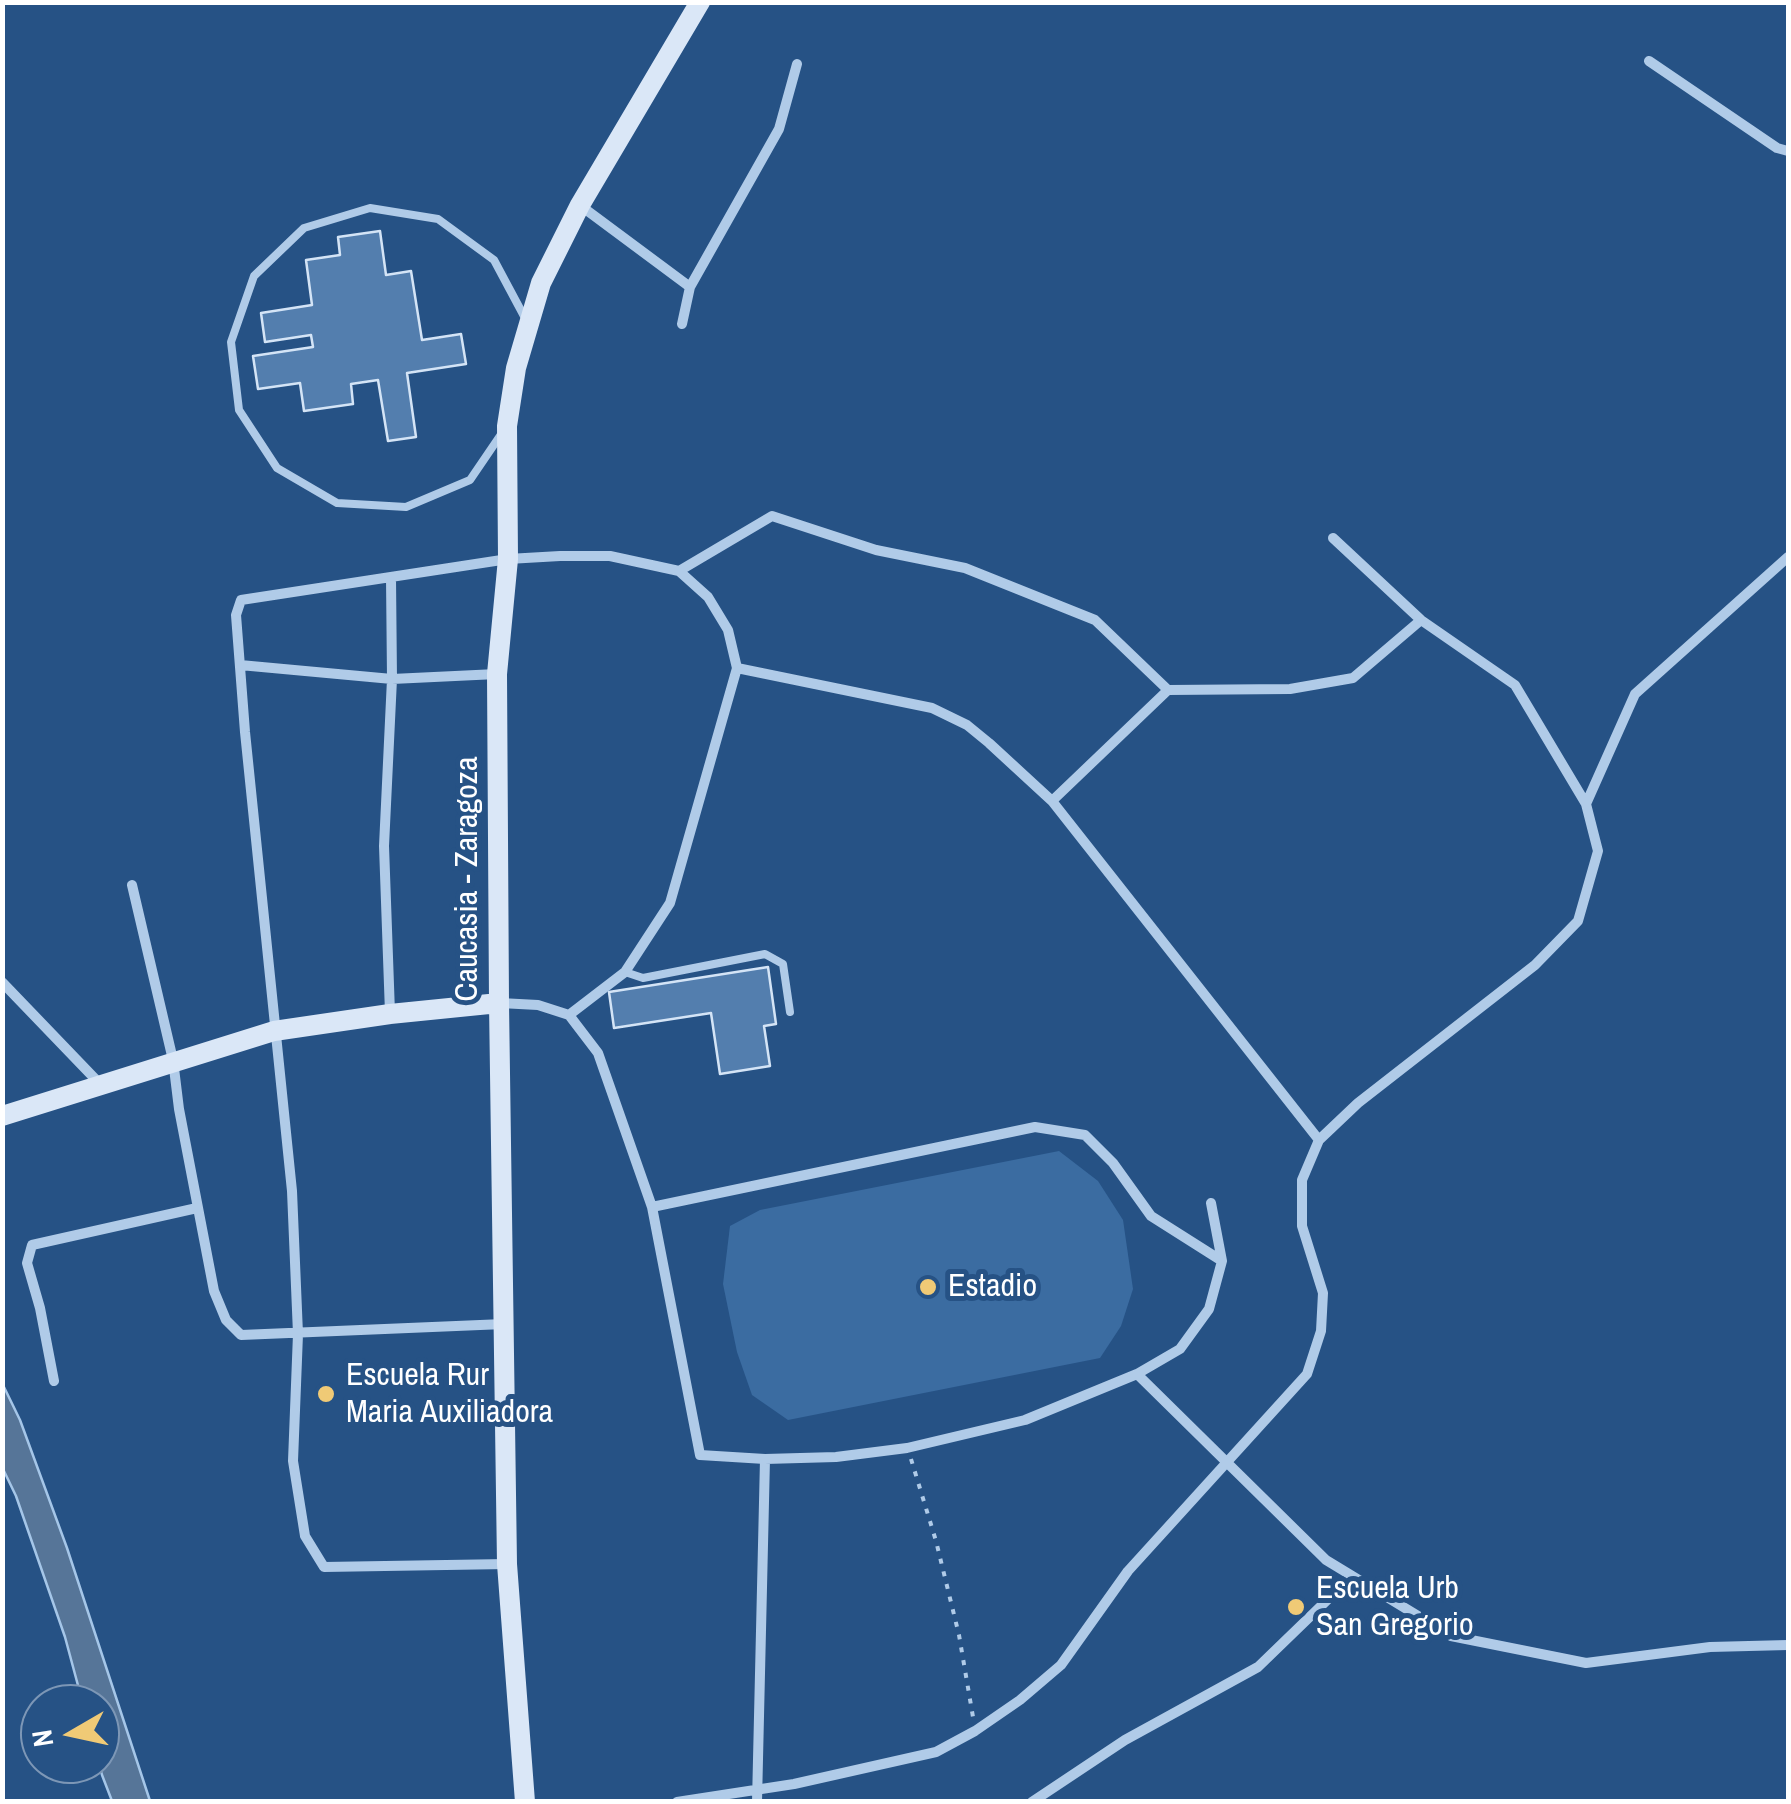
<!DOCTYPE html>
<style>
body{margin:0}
#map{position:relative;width:1791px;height:1804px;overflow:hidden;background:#265285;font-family:"Archivo Narrow",sans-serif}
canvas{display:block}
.frame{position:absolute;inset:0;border:5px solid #fff;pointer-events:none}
.north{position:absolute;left:20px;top:1684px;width:100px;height:100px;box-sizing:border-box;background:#265285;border:2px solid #7d97b6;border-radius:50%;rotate:261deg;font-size:28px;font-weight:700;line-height:40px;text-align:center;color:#fff}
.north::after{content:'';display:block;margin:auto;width:35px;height:45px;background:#f0ca76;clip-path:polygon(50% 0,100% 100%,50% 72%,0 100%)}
</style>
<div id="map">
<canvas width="1791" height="1804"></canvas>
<div class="frame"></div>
<div class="north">N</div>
</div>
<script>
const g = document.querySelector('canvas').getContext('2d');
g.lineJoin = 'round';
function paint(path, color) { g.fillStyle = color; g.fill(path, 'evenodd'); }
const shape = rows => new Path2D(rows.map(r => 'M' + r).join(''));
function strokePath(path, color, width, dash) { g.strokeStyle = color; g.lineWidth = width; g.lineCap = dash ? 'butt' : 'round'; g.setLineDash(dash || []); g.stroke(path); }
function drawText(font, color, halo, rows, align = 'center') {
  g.font = font + ' "Archivo Narrow",sans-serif'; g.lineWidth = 10; g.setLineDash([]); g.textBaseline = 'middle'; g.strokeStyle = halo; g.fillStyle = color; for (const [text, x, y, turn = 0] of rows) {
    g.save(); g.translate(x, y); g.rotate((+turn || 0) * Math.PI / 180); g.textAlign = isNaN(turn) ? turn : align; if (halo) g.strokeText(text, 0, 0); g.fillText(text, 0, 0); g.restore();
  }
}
const green = shape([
 [1059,1151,1098,1181,1123,1220,1133,1289,1121,1326,1100,1358,788,1420,752,1395,737,1352,723,1284,730,1226,760,1210]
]);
const water = shape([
 [3,1385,20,1420,67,1548,150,1801,112,1801,102,1775,99,1764,100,1704,83,1704,65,1637,16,1496,3,1469,3,1385]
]);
const building = shape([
 [380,231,386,275,411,271,422,340,461,334,466,364,407,373,416,437,388,441,378,380,351,384,353,404,304,411,300,383,258,389,253,356,313,347,311,335,265,342,261,313,312,305,306,260,340,255,338,237,380,231],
 [768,967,776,1024,764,1026,770,1066,720,1074,711,1013,614,1028,609,992,768,967]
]);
const path = shape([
 [911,1459,936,1541,959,1635,973,1717]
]);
const lane = shape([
 [502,433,470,480,406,507,337,503,277,468,239,410,231,342,254,276,304,228,370,208,438,219,494,260,525,318],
 [625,972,643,978,765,954,783,964,790,1012]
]);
const street = shape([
 [1649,61,1777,148,1788,151],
 [581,206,690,287],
 [682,324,690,287,779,129,797,64],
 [1333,538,1421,620,1515,685,1586,804],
 [679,571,772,516,876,550,965,568,1095,620,1168,690,1290,689,1353,678,1421,620],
 [240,665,392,679,497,674],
 [737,668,932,708,967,725,989,743,1052,801,1319,1140],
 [1052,801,1168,690],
 [132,885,173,1060,179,1109,214,1291,226,1320,241,1335,504,1324],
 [2,982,100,1084],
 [500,1003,538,1005,569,1015,598,1053,652,1207,700,1455,765,1459,836,1457,907,1448,1025,1420,1137,1374,1180,1349,1209,1309,1222,1261,1211,1203],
 [390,1013,384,846,392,679,391,578],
 [652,1207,1035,1127,1085,1135,1113,1163,1151,1216,1222,1261],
 [1137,1374,1326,1560,1451,1636,1586,1663,1710,1647,1788,1645],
 [54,1381,40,1308,27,1263,32,1245,197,1208],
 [507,1564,324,1567,305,1536,293,1461,298,1334,292,1191,245,732,236,615,241,600,508,559,560,556,610,556,679,571,708,597,728,630,737,668,670,903,625,972,569,1015],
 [677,1802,794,1784,936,1752,975,1731,1020,1700,1061,1665,1128,1571,1307,1374,1321,1331,1323,1293,1302,1226,1302,1180,1319,1140,1358,1103,1535,965,1578,921,1598,851,1586,804,1635,694,1788,557],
 [757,1802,765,1459],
 [1032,1802,1125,1740,1258,1667,1352,1576]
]);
const secondary = shape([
 [2,1116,274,1031,390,1014,499,1003],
 [525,1802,507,1564,499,1003,497,674,508,559,507,426,516,368,541,283,580,205,700,2]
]);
const markers = [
 [928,1287,10,"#f0ca76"],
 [326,1394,10,"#f0ca76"],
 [1296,1607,10,"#f0ca76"]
];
const streetNames = [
 ["Caucasia - Zaragoza",468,879,-90]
];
const poiNames = [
 ["Estadio",948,1287],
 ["Escuela Rur",346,1376],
 ["Maria Auxiliadora",346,1413],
 ["Escuela Urb",1316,1589],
 ["San Gregorio",1316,1626]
];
paint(green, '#3b6ca1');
paint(water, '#567598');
strokePath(water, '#a5c6e8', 2.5);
paint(building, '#537eae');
strokePath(building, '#d4e4f6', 2.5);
strokePath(path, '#b0cbe8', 4, [5, 8]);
strokePath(lane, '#b0cbe8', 8);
strokePath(street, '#b0cbe8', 10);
strokePath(secondary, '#dae7f7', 20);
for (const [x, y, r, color] of markers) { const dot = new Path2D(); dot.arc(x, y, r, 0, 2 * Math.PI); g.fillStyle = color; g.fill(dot); strokePath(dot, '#265285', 4); }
drawText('32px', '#fff', '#265285', streetNames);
drawText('32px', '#fff', '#265285', poiNames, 'left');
</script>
